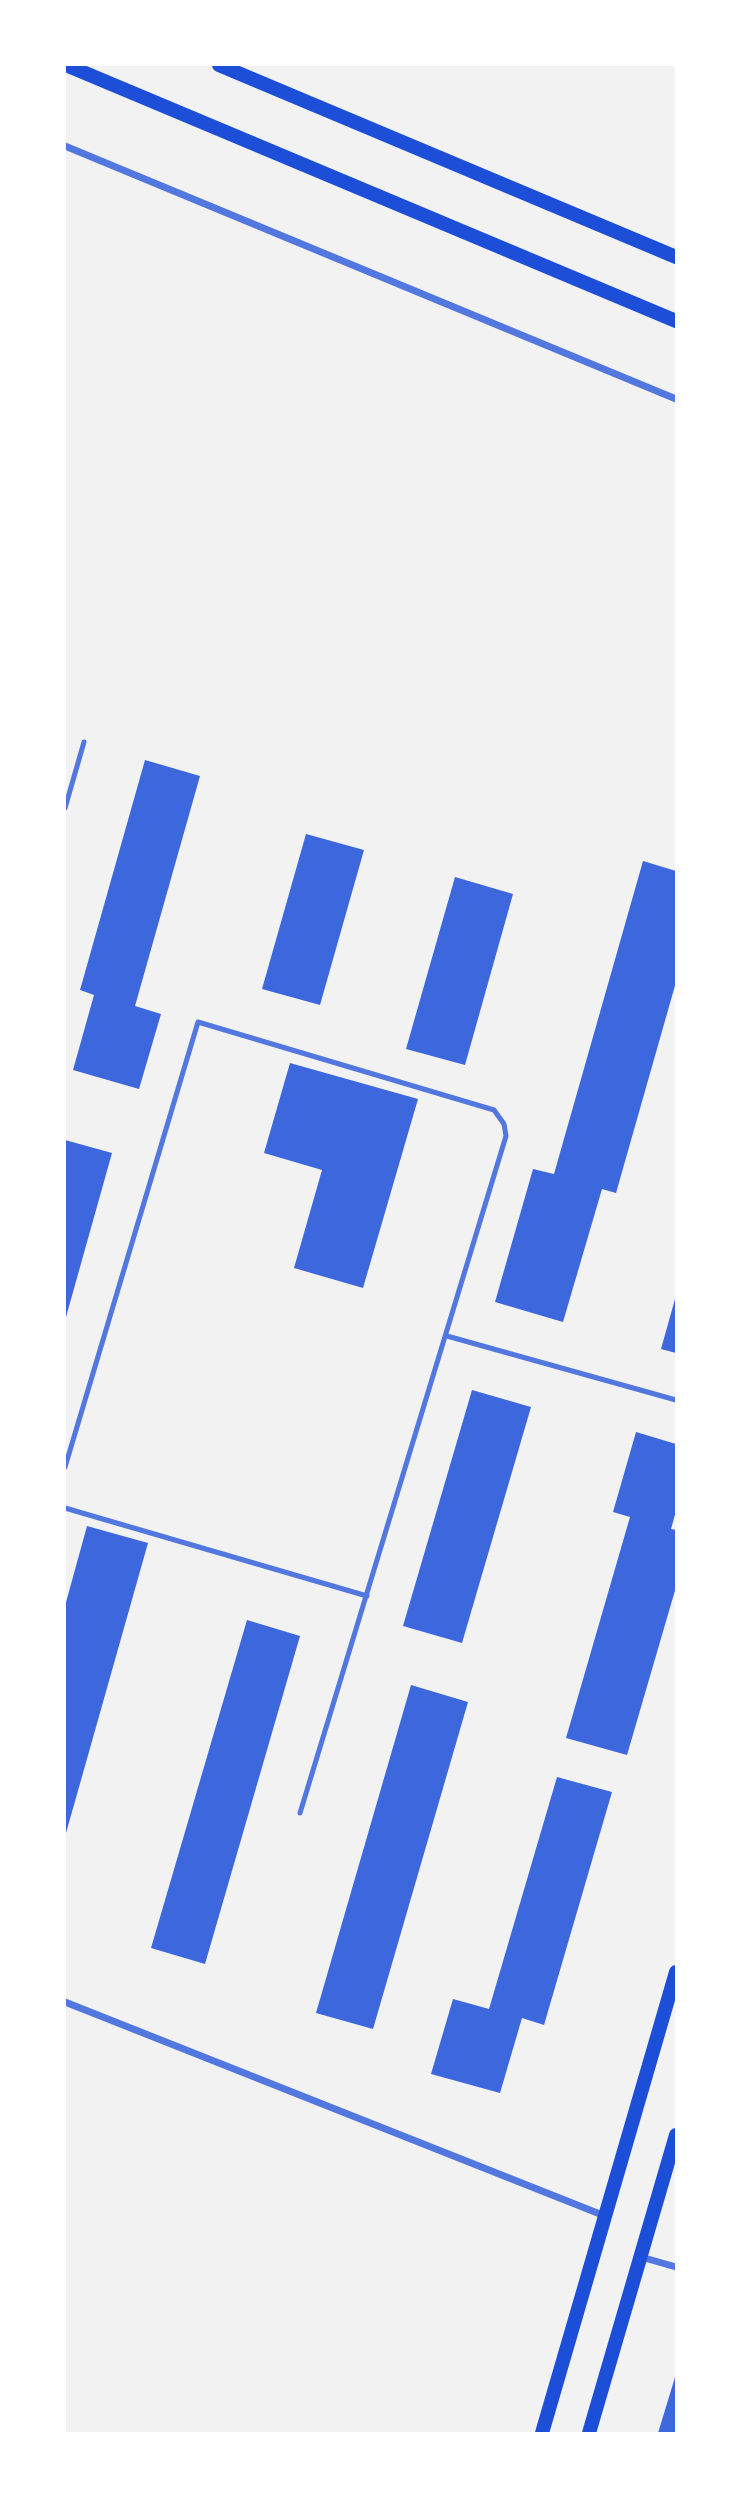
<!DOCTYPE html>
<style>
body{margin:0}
#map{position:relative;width:741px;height:2498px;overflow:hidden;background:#f2f2f2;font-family:"Golos Text",sans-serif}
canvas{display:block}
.frame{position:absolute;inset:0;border:66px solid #fff;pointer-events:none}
</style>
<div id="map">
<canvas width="741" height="2498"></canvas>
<div class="frame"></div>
</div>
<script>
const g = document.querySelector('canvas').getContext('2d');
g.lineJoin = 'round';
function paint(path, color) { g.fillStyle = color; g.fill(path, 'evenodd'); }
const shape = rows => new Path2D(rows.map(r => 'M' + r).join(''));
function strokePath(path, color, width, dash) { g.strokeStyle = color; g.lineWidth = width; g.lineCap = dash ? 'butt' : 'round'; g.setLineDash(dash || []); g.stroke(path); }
const building = shape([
 [145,760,200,776,135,1006,161,1014,139,1089,73,1070,94,995,80,990],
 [306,834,364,850,320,1005,262,989],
 [643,861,676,871,676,982,616,1193,602,1189,563,1322,495,1302,533,1169,554,1174],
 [455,877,513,894,465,1065,406,1049],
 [290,1063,418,1099,363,1288,294,1268,322,1170,264,1153],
 [65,1140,112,1153,66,1317,65,1317],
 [675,1299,676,1299,676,1353,661,1349],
 [472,1390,531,1407,462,1643,403,1626],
 [636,1432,676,1444,676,1511,671,1529,676,1530,676,1587,627,1755,566,1738,630,1517,613,1512],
 [87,1526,148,1543,66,1833,65,1606],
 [247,1620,300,1636,205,1964,151,1948],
 [411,1685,468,1702,373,2029,316,2013],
 [557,1777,612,1792,544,2025,522,2018,500,2093,431,2074,453,1999,489,2009],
 [676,2374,676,2433,658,2433]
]);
const service = shape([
 [65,808,84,742],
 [447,1336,676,1400],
 [65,1467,198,1022,494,1110,504,1124,506,1136,300,1813],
 [65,1508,367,1596]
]);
const minor = shape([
 [65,146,676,399],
 [65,2002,605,2216],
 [641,2257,676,2267]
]);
const secondary = shape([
 [66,65,676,321],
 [219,65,676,257],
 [542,2433,676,1972],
 [589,2433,676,2135]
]);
paint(building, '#3d67dc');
strokePath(service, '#5277de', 5);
strokePath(minor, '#5277de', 7);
strokePath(secondary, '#1d4ed8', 14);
</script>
